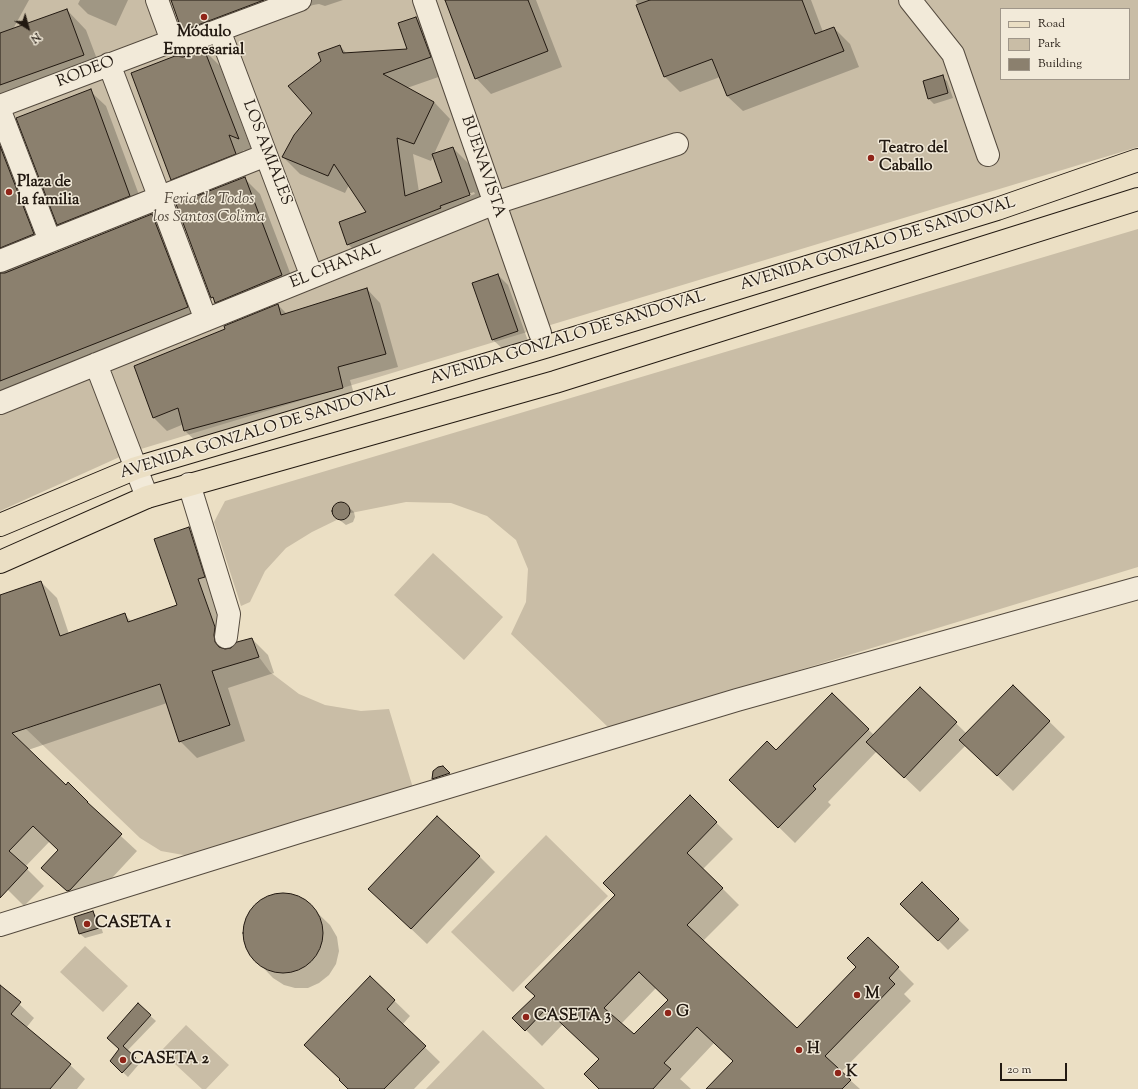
<!DOCTYPE html>
<meta charset="utf-8">
<style>
body{margin:0}
#map{position:relative;width:1138px;height:1089px;overflow:hidden;background:#ebdfc4;font-family:"Sorts Mill Goudy",serif}
canvas{display:block}
.legend{position:absolute;left:1000px;top:8px;width:130px;height:72px;box-sizing:border-box;background:#f2ead9;border:1px solid #9f9689;margin:0;padding:5px 7px;list-style:none;font-size:12px;color:#221911}
.legend li{display:flex;align-items:center;gap:8px;height:20px}
.legend b{width:20px;border:1px solid #9f9689}
.north{position:absolute;left:8px;top:8px;width:40px;height:40px;-webkit-text-stroke:3px #f2ead9;paint-order:stroke;rotate:143deg;font-size:11px;font-weight:700;line-height:16px;text-align:center;color:#221911}
.north::after{content:'';display:block;margin:auto;width:14px;height:18px;background:#221911;clip-path:polygon(50% 0,100% 100%,50% 72%,0 100%)}
.scale{position:absolute;left:1000px;top:1063px;width:67px;height:18px;box-sizing:border-box;border:2px solid #221911;border-top:0;padding-left:5px;font-size:12px;line-height:14px;white-space:nowrap;color:#221911;-webkit-text-stroke:3px #f2ead9;paint-order:stroke}
</style>
<div id="map">
<canvas width="1138" height="1089"></canvas>
<ul class="legend">
<li><b style="height:5px;background:#ebdfc4"></b>Road</li>
<li><b style="height:11px;background:#c9bda6"></b>Park</li>
<li><b style="height:11px;background:#8b806e"></b>Building</li>
</ul>
<div class="north">N</div>
<div class="scale">20 m</div>
</div>
<script>
const g = document.querySelector('canvas').getContext('2d');
g.lineJoin = 'round';
function paint(path, color) { g.fillStyle = color; g.fill(path, 'evenodd'); }
const shape = rows => new Path2D(rows.map(r => 'M' + r).join(''));
function strokePath(path, color, width, dash) { g.strokeStyle = color; g.lineWidth = width; g.lineCap = dash ? 'butt' : 'round'; g.setLineDash(dash || []); g.stroke(path); }
function drawText(font, color, halo, rows, align = 'center') {
  g.font = font + ' "Sorts Mill Goudy",serif'; g.lineWidth = 3; g.setLineDash([]); g.textBaseline = 'middle'; g.strokeStyle = halo; g.fillStyle = color; for (const [text, x, y, turn = 0] of rows) {
    g.save(); g.translate(x, y); g.rotate((+turn || 0) * Math.PI / 180); g.textAlign = isNaN(turn) ? turn : align; if (halo) g.strokeText(text, 0, 0); g.fillText(text, 0, 0); g.restore();
  }
}
const green = shape([
 [0,0,1138,0,1138,147,141,449,124,455,0,511],
 [1001,9,1129,9,1129,79,1001,79],
 [1138,229,1138,567,609,728,511,634,526,602,528,569,516,540,487,516,451,503,406,502,351,513,312,532,286,548,265,571,250,602,241,606,214,522,225,501],
 [433,553,503,617,464,660,394,595],
 [259,657,270,672,299,694,325,705,361,711,389,709,413,788,189,856,161,851,140,838,26,729,202,670,180,742,229,725,210,666],
 [546,835,608,896,513,992,451,932],
 [85,946,128,986,103,1012,60,972],
 [186,1025,229,1065,206,1089,202,1089,161,1051],
 [483,1030,545,1089,426,1089]
]);
const shadow = shape([
 [0,0,29,0,13,29,67,10,86,30,103,75,0,109],
 [80,0,128,0,116,26,88,14,78,4],
 [172,0,343,0,325,6,319,4,313,5,200,47,183,30],
 [445,0,536,0,562,67,491,94,476,78],
 [636,0,811,0,823,32,834,28,850,44,859,67,743,111,727,96,720,77,680,92,665,77],
 [416,18,433,35,447,74,407,88,434,102,450,119,434,154,453,148,470,165,486,212,365,261,348,244,368,212,349,185,345,193,300,174,283,157,314,113,340,46,347,54,408,50],
 [413,154,431,161,434,155,443,182,419,192],
 [474,192,475,194,458,200,458,198],
 [204,50,220,66,253,154,243,150,250,169,187,195,171,179,184,58],
 [942,77,947,81,953,98,934,104,929,99,924,82],
 [90,91,106,106,145,211,74,240,58,224],
 [0,136,13,150,54,254,152,215,173,235,207,327,0,410],
 [244,178,260,194,297,291,231,318,212,297],
 [498,275,508,285,528,341,504,350,493,340,474,284],
 [367,289,380,303,398,367,350,380,356,401,199,444,185,431,184,424,167,431,154,418,135,367,226,329,278,305,287,314],
 [343,502,354,512,355,517,353,522,346,525,333,515,333,508,336,504],
 [189,528,205,544,231,645,230,651,252,639,268,655,274,673,228,688,245,741,197,758,180,741,167,703,28,750,137,851,86,906,84,907,59,884,59,850,50,841,25,867,44,886,24,906,6,888,0,894,0,596,41,582,57,598,69,634,124,614,132,622,179,606],
 [1013,686,1065,737,1013,791,966,745,920,792,877,751,828,802,831,805,795,843,746,795,776,752,832,694,874,735,920,688,967,734],
 [443,767,454,778,437,783,432,778,434,771],
 [690,797,733,839,703,869,739,905,703,941,797,1030,898,968,914,984,904,994,911,1001,841,1072,860,1089,707,1089,734,1061,714,1043,680,1079,691,1089,600,1089,600,1060,563,1024,542,1046,514,1018,536,996,617,895],
 [656,988,669,1000,634,1036,621,1024],
 [479,856,495,872,427,944,385,904],
 [922,884,969,930,948,950,902,904],
 [278,894,292,895,304,900,330,925,337,937,339,951,336,964,329,975,319,983,308,988,295,988,284,985,273,978,249,953,245,942,245,929,248,917,254,907,265,899],
 [93,913,98,917,103,933,85,938,80,934],
 [371,978,410,1016,402,1025,440,1062,414,1089,349,1089],
 [0,986,34,1018,26,1028,70,1065,85,1079,77,1089,0,1089],
 [138,1005,156,1021,127,1051,140,1063,128,1077,111,1061,121,1050]
]);
const building = shape([
 [171,0,264,0,182,31,171,0],
 [445,0,528,0,548,51,475,79,445,0],
 [650,0,802,0,815,34,834,27,844,51,727,96,712,59,664,77,636,5,650,0],
 [67,9,84,55,0,85,0,33,67,9],
 [416,17,431,57,383,74,434,102,414,144,397,138,405,196,442,182,432,154,453,147,470,195,440,206,441,208,347,245,339,222,366,212,334,164,328,176,282,157,294,135,312,113,288,86,321,61,318,53,340,45,343,53,407,49,398,23,416,17],
 [204,49,239,139,229,135,236,154,171,180,131,73,175,56,183,57,204,49],
 [943,75,948,93,928,99,923,81,943,75],
 [91,89,130,196,57,225,16,118,91,89],
 [0,146,34,234,0,248,0,146],
 [245,177,282,275,215,303,213,297,211,298,176,204,245,177],
 [152,214,188,307,0,381,0,273,5,273,152,214],
 [498,274,518,331,492,340,472,283,498,274],
 [367,288,386,354,338,367,343,388,184,431,178,408,153,418,134,366,225,329,224,326,278,304,281,315,367,288],
 '332 511a9 9 0 1 1 18 0a9 9 0 1 1-18 0Z',
 [189,527,205,577,198,579,215,627,214,635,215,642,219,647,225,649,231,648,237,642,252,638,259,657,212,671,230,725,179,742,160,684,12,733,66,785,68,782,88,802,87,802,122,834,70,890,67,891,41,868,58,850,33,826,9,851,28,868,0,898,0,595,41,581,60,636,125,613,128,622,177,605,154,539,189,527],
 [1013,685,1050,721,997,776,959,740,1013,685],
 [920,687,957,722,904,778,866,742,920,687],
 [832,693,869,729,813,786,816,789,778,828,729,780,767,741,776,750,832,693],
 [443,766,450,773,432,779,433,771,438,767,443,766],
 [690,795,717,822,687,853,723,888,687,925,797,1028,856,967,847,958,868,937,899,967,889,978,895,984,825,1056,851,1080,842,1089,706,1089,733,1061,697,1027,664,1063,671,1069,653,1089,599,1089,584,1074,599,1059,546,1009,525,1031,512,1018,535,996,525,987,615,895,603,883,690,795],
 [639,972,668,1000,634,1034,604,1008,639,972],
 [437,816,480,856,411,929,368,889,437,816],
 [922,882,959,919,938,941,900,904,922,882],
 '243 933a40 40 0 1 1 80 0a40 40 0 1 1-80 0Z',
 [93,911,99,928,79,934,74,917,93,911],
 [370,976,395,1000,387,1009,426,1046,384,1089,348,1089,339,1080,340,1079,304,1045,370,976],
 [0,985,21,1002,11,1014,71,1064,50,1089,0,1089,0,985],
 [138,1003,151,1015,123,1046,136,1058,122,1073,110,1061,119,1049,107,1038,138,1003]
]);
const minor = shape([
 [157,0,172,41,179,45,300,0],
 [424,0,540,333],
 [910,0,953,54,988,155],
 [219,30,312,277],
 [109,64,206,320],
 [0,106,172,41],
 [0,111,50,241],
 [0,261,266,155],
 [96,364,147,497],
 [0,403,495,203,677,144],
 [189,484,229,614,226,637],
 [0,925,299,832,737,700,1138,588]
]);
const major = shape([
 [0,525,136,468,545,347,997,209,1138,160],
 [0,562,147,497,555,382,1138,199]
]);
const markers = [
 [204,17,4,"#8f2418"],
 [871,158,4,"#8f2418"],
 [9,192,4,"#8f2418"],
 [87,924,4,"#8f2418"],
 [857,995,4,"#8f2418"],
 [668,1013,4,"#8f2418"],
 [526,1017,4,"#8f2418"],
 [799,1050,4,"#8f2418"],
 [123,1060,4,"#8f2418"],
 [838,1073,4,"#8f2418"]
];
const poiNames = [
 ["Módulo",204,33,"center"],
 ["Empresarial",204,51,"center"],
 ["Teatro del",879,149],
 ["Caballo",879,167],
 ["Plaza de",17,183],
 ["la familia",17,201],
 ["CASETA 1",95,924],
 ["M",865,995],
 ["G",676,1013],
 ["CASETA 3",534,1017],
 ["H",807,1050],
 ["CASETA 2",131,1060],
 ["K",846,1073]
];
const streetNames = [
 ["RODEO",86,73,-21],
 ["LOS AMIALES",266,153,69],
 ["BUENAVISTA",482,167,71],
 ["AVENIDA GONZALO DE SANDOVAL",878,245,-17],
 ["EL CHANAL",336,267,-22],
 ["AVENIDA GONZALO DE SANDOVAL",568,339,-17],
 ["AVENIDA GONZALO DE SANDOVAL",258,433,-17]
];
const parkNames = [
 ["Feria de Todos",209,200],
 ["los Santos Colima",209,218]
];
paint(green, '#c9bda6');
paint(shadow, '#0003');
paint(building, '#8b806e');
strokePath(building, '#221911', 1);
strokePath(minor, '#544a3e', 24);
strokePath(major, '#221911', 24);
strokePath(minor, '#f2ead9', 22);
strokePath(major, '#ebdfc4', 22);
for (const [x, y, r, color] of markers) { const dot = new Path2D(); dot.arc(x, y, r, 0, 2 * Math.PI); g.fillStyle = color; g.fill(dot); strokePath(dot, '#f2ead9', 1.5); }
drawText('bold 16px', '#221911', '#f2ead9', poiNames, 'left');
drawText('16px', '#221911', '#f2ead9', streetNames);
drawText('italic 16px', '#544a3e', '#f2ead9', parkNames);
</script>
